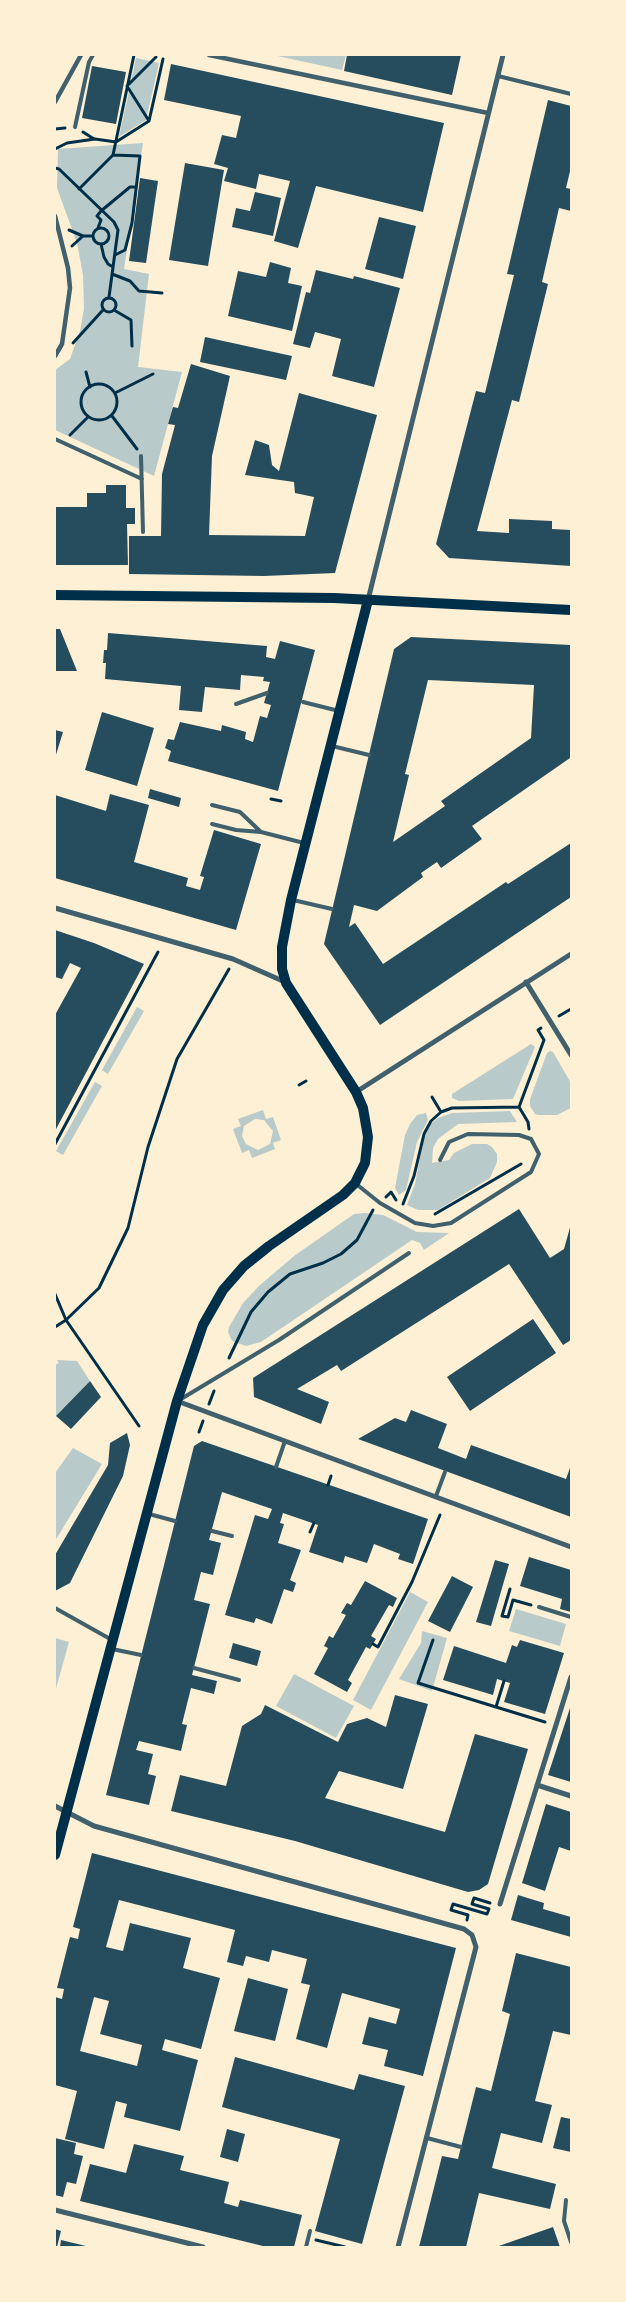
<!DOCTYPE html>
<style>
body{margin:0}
#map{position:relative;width:626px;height:2302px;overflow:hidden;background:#fdf0d5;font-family:"PT Sans Narrow",sans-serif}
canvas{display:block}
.frame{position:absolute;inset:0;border:56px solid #fdf0d5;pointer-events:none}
</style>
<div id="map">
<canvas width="626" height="2302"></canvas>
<div class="frame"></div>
</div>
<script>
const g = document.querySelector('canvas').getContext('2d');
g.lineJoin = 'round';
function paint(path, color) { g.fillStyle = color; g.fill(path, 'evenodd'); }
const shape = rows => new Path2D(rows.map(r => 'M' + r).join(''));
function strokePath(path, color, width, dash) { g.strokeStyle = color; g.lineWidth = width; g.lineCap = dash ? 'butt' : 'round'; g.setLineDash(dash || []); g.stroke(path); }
const green = shape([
 [273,55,346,55,342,70],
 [136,58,159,63,146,120,119,137],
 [143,143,124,269,149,274,138,367,182,372,154,476,55,430,55,370,70,359,80,331,84,309,83,275,77,243,57,188,58,149],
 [137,1007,144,1011,108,1074,102,1070],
 [531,1044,535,1047,513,1099,459,1101,452,1098,452,1094],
 [550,1051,553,1052,571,1083,571,1108,557,1115,538,1115,535,1114,530,1106,530,1099,547,1053],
 [95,1082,102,1086,63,1155,56,1151],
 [263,1110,266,1119,273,1117,281,1140,273,1143,275,1149,252,1158,249,1150,242,1153,233,1129,241,1126,238,1119],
 [255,1119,264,1120,273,1131,270,1144,258,1150,246,1144,242,1136,244,1126],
 [510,1111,517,1122,458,1124,438,1139,433,1148,432,1163,449,1160,454,1153,472,1144,487,1144,492,1147,497,1154,497,1162,490,1178,438,1210,418,1210,407,1205,415,1184,424,1138,431,1124,438,1118,452,1113],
 [426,1113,428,1120,417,1142,406,1190,399,1195,395,1188,405,1135,410,1124,417,1115],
 [365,1213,383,1215,417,1232,449,1233,424,1250,420,1243,412,1240,261,1342,246,1346,232,1341,228,1332,229,1327,243,1303,259,1286,294,1256,354,1214],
 [57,1360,77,1361,90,1381,55,1417,55,1365,59,1363],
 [73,1448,102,1464,55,1541,55,1473],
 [410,1592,428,1602,371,1710,353,1700],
 [516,1609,566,1624,560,1646,509,1631],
 [422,1631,447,1638,432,1691,399,1679,421,1643],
 [55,1638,69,1642,55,1692],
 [294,1674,354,1706,336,1738,276,1706]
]);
const building = shape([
 [347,55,461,55,452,95,344,71],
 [171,64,444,123,423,212,316,186,298,248,274,241,290,181,259,174,256,189,224,181,228,168,214,164,222,135,236,138,241,116,164,100],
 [92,66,126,72,116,124,82,118],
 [548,100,571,106,571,167,566,188,571,189,571,211,559,208,542,282,548,284,519,402,512,400,477,531,509,533,509,519,552,521,552,529,571,530,571,566,449,558,436,544,476,391,485,393,514,275,507,274],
 [185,163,224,170,208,266,169,260],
 [140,178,158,181,146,263,129,261],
 [255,192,281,198,273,236,232,227,236,208,250,211],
 [379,217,416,226,403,279,365,269],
 [270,262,291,268,288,283,302,286,292,331,228,316,238,271,266,277],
 [316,270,353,279,354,276,400,288,374,387,332,376,341,339,315,332,310,348,293,344,306,292,310,293],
 [205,337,292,356,286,380,200,362],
 [191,364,230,376,212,456,209,535,305,536,314,497,295,493,294,482,245,475,255,440,269,445,272,465,279,471,299,393,377,415,335,573,264,576,129,574,129,536,161,536,162,474,175,425,168,424,173,407,178,408],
 [106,485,126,485,126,508,135,508,135,524,127,524,128,565,55,565,55,507,87,507,87,493,106,493],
 [55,629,60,629,77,671,55,671],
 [108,633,267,646,266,657,275,659,280,641,315,650,278,791,168,761,171,751,165,748,168,739,174,740,180,722,221,731,222,725,246,732,245,739,253,742,260,716,267,718,271,705,264,703,270,682,263,681,264,677,241,675,240,690,205,687,202,712,179,710,181,686,105,679,106,663,103,663,104,650,107,650],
 [411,637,571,645,570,758,472,826,482,839,441,868,437,862,421,873,423,877,377,911,354,905,349,927,355,923,383,964,506,882,508,884,571,843,571,897,380,1025,324,944,394,649],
 [428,680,534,685,531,738,441,801,445,806,393,842,409,775,405,774],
 [102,712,154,728,137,786,85,770],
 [55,730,63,732,55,758],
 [150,789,181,798,179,807,148,798],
 [110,794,149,805,134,862,188,878,186,886,200,890,204,877,200,876,214,830,261,844,236,930,55,878,55,795,106,811],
 [55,930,94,943,144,964,55,1131,55,1015,81,968,70,963,62,979,55,977],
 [519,1209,550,1258,564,1249,571,1224,571,1340,563,1345,509,1264,341,1371,337,1365,297,1389,329,1402,321,1424,254,1397,253,1378],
 [533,1319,556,1353,470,1411,447,1377],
 [90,1381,101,1397,71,1429,56,1416],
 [411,1410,447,1424,438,1448,466,1459,471,1445,566,1479,571,1465,571,1517,358,1439,395,1418,406,1422],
 [127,1433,130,1445,123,1476,70,1583,55,1591,55,1555,108,1465,110,1443],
 [202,1441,428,1519,413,1564,398,1559,400,1554,374,1544,367,1563,345,1556,343,1563,309,1552,318,1525,283,1513,280,1523,284,1524,278,1543,301,1550,290,1580,296,1583,293,1592,284,1589,272,1624,256,1618,254,1623,225,1615,255,1515,268,1519,272,1509,222,1492,209,1540,221,1543,213,1575,201,1572,194,1600,210,1604,192,1675,217,1681,214,1694,191,1688,182,1724,187,1725,181,1751,139,1741,136,1750,153,1754,148,1774,156,1776,149,1805,106,1795,194,1446],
 [529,1557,571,1570,571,1612,560,1609,562,1599,520,1586],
 [495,1560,509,1564,491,1626,476,1622],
 [452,1576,473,1587,450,1632,428,1621],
 [365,1581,397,1598,393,1607,389,1605,371,1636,376,1639,370,1649,366,1647,348,1680,352,1683,347,1692,314,1674,328,1648,324,1646,329,1636,333,1638,346,1615,341,1613,347,1603,351,1605],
 [520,1640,564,1653,545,1714,504,1702,510,1683,497,1679,493,1695,443,1680,454,1646,506,1663,512,1645,517,1647],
 [233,1643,261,1651,257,1666,229,1658],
 [395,1695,428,1704,403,1789,339,1771,325,1798,445,1832,475,1734,528,1749,488,1884,479,1890,468,1892,295,1841,171,1811,180,1775,226,1786,242,1726,261,1714,265,1705,338,1742,347,1724,367,1718,386,1727],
 [571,1705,571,1782,548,1775],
 [546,1804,571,1812,571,1851,559,1847,545,1891,522,1883],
 [92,1853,456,1948,423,2076,384,2066,388,2050,362,2044,369,2017,396,2024,400,2009,342,1993,327,2048,296,2039,310,1985,301,1983,307,1959,272,1950,269,1962,246,1956,243,1966,227,1962,235,1930,119,1900,106,1947,123,1951,130,1923,191,1938,183,1968,220,1978,201,2049,165,2039,162,2050,198,2060,180,2131,124,2117,127,2104,116,2101,104,2149,65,2139,77,2091,55,2085,55,1997,62,1999,64,1989,57,1988,70,1937,78,1939,80,1929,73,1927],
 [94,1997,109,2001,100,2034,142,2045,137,2066,80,2051],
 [518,1895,544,1903,543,1909,571,1917,571,1937,511,1920],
 [516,1953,571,1967,571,2035,553,2031,535,2101,552,2105,542,2143,501,2133,492,2168,556,2184,550,2209,479,2193,466,2247,419,2247,442,2156,458,2159,476,2087,491,2091,510,2014,502,2011],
 [248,1978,288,1989,275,2041,234,2031],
 [235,2057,354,2090,359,2074,405,2086,362,2244,315,2231,340,2139,222,2107],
 [561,2117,571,2119,571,2152,553,2148],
 [227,2129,245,2134,238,2162,220,2157],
 [55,2138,76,2143,74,2154,83,2156,76,2184,67,2182,63,2197,55,2195],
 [134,2144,184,2156,180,2170,229,2182,224,2203,238,2207,240,2200,302,2215,294,2247,267,2247,80,2201,90,2164,126,2173],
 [553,2227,560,2247,496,2247],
 [55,2229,61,2231,57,2247,55,2247],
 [61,2240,86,2246,86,2247,60,2247]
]);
const path = shape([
 [149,121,127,86,156,57],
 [55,129,65,128],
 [83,132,94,139],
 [55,149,67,143,95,139,116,142,149,121,163,59],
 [113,155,134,55],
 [55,168,59,169,114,222,118,230,109,297],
 [79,189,113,155,140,156,132,223,125,250,115,255],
 '93 236a8 8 0 1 1 16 0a8 8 0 1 1-16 0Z',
 [98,228,101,220,97,216,101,211,130,187,136,187],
 [69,230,83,236,72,246],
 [83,236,93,236],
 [101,244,104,257,108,264,113,267],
 [112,274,130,281,139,291,162,293],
 '102 305a7 7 0 1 1 14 0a7 7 0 1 1-14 0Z',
 [114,310,131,320,132,346],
 [73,343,103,310],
 [86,372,90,387],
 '81 402a18 18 0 1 1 36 0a18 18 0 1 1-36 0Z',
 [115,393,153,374],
 [112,416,137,449],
 [70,435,88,417],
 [271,799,281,801],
 [559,1016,571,1009],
 [299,1085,306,1081],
 [432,1097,441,1112,452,1108,519,1107,544,1040,538,1030,541,1028],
 [519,1107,528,1122,529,1129],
 [55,1144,158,952],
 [386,1197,391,1192,396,1200],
 [403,1204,414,1176,424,1134,431,1121,441,1112],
 [435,1214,521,1164],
 [55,1294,66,1320,139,1426],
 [55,1327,66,1320,99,1288,128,1228,148,1147,177,1059,229,969],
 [229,1358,251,1312,268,1292,290,1274,323,1263,341,1254,357,1240,373,1210],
 [209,1404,214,1391],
 [199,1432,203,1421],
 [328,1485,331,1476],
 [310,1532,314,1523],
 [510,1589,502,1616,508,1617,513,1600,531,1605],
 [433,1640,418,1683,496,1707],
 [373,1644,378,1647,412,1582,440,1515],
 [504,1681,496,1707,545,1722],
 [467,1920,468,1915,451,1910,453,1904,487,1914,489,1909,472,1904,474,1898,490,1903],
 [316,2240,345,2247]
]);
const service = shape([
 [498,76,571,94],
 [75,127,89,62,93,55],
 [55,439,142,479],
 [141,456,143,532],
 [303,702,339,711],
 [236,704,267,693],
 [332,746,369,755],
 [212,805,240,812,261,832],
 [212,824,236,830,261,832,304,843],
 [293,900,332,909],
 [355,1183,380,1203,415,1223,433,1226,451,1223,531,1172,539,1154,531,1139,519,1135,468,1134,449,1142,440,1160],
 [181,1399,279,1340,409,1253],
 [276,1467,285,1441],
 [436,1496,445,1472],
 [149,1514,175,1521],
 [212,1531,232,1536],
 [539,1607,571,1617],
 [55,1608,112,1640],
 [112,1649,141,1655],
 [194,1668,239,1680],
 [427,2138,461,2147],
 [566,2200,564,2221,571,2242],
 [306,2247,310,2231]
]);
const pedestrian = shape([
 [209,55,488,113],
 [55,102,81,55],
 [55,216,68,268,70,288,62,344,55,356]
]);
const minor = shape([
 [368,600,503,55],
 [55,908,233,959,285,982],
 [526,982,571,1055],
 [356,1092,571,954],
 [177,1401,571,1547],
 [537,1785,571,1796],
 [55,1806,94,1826,464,1929,472,1935,476,1947,398,2247],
 [500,1904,571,1677],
 [55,2210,203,2247]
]);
const secondary = shape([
 [55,595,334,598,571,610],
 [55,1855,177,1401,203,1325,223,1290,244,1266,269,1246,343,1195,355,1183,365,1163,368,1137,363,1108,356,1092,286,983,282,969,282,947,291,900,368,600]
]);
paint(green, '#b9caca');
paint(building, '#264d5e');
strokePath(path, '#003049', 3);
strokePath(service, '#3f606c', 4);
strokePath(pedestrian, '#3f606c', 4.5);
strokePath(minor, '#3f606c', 5);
strokePath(secondary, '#003049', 10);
</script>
